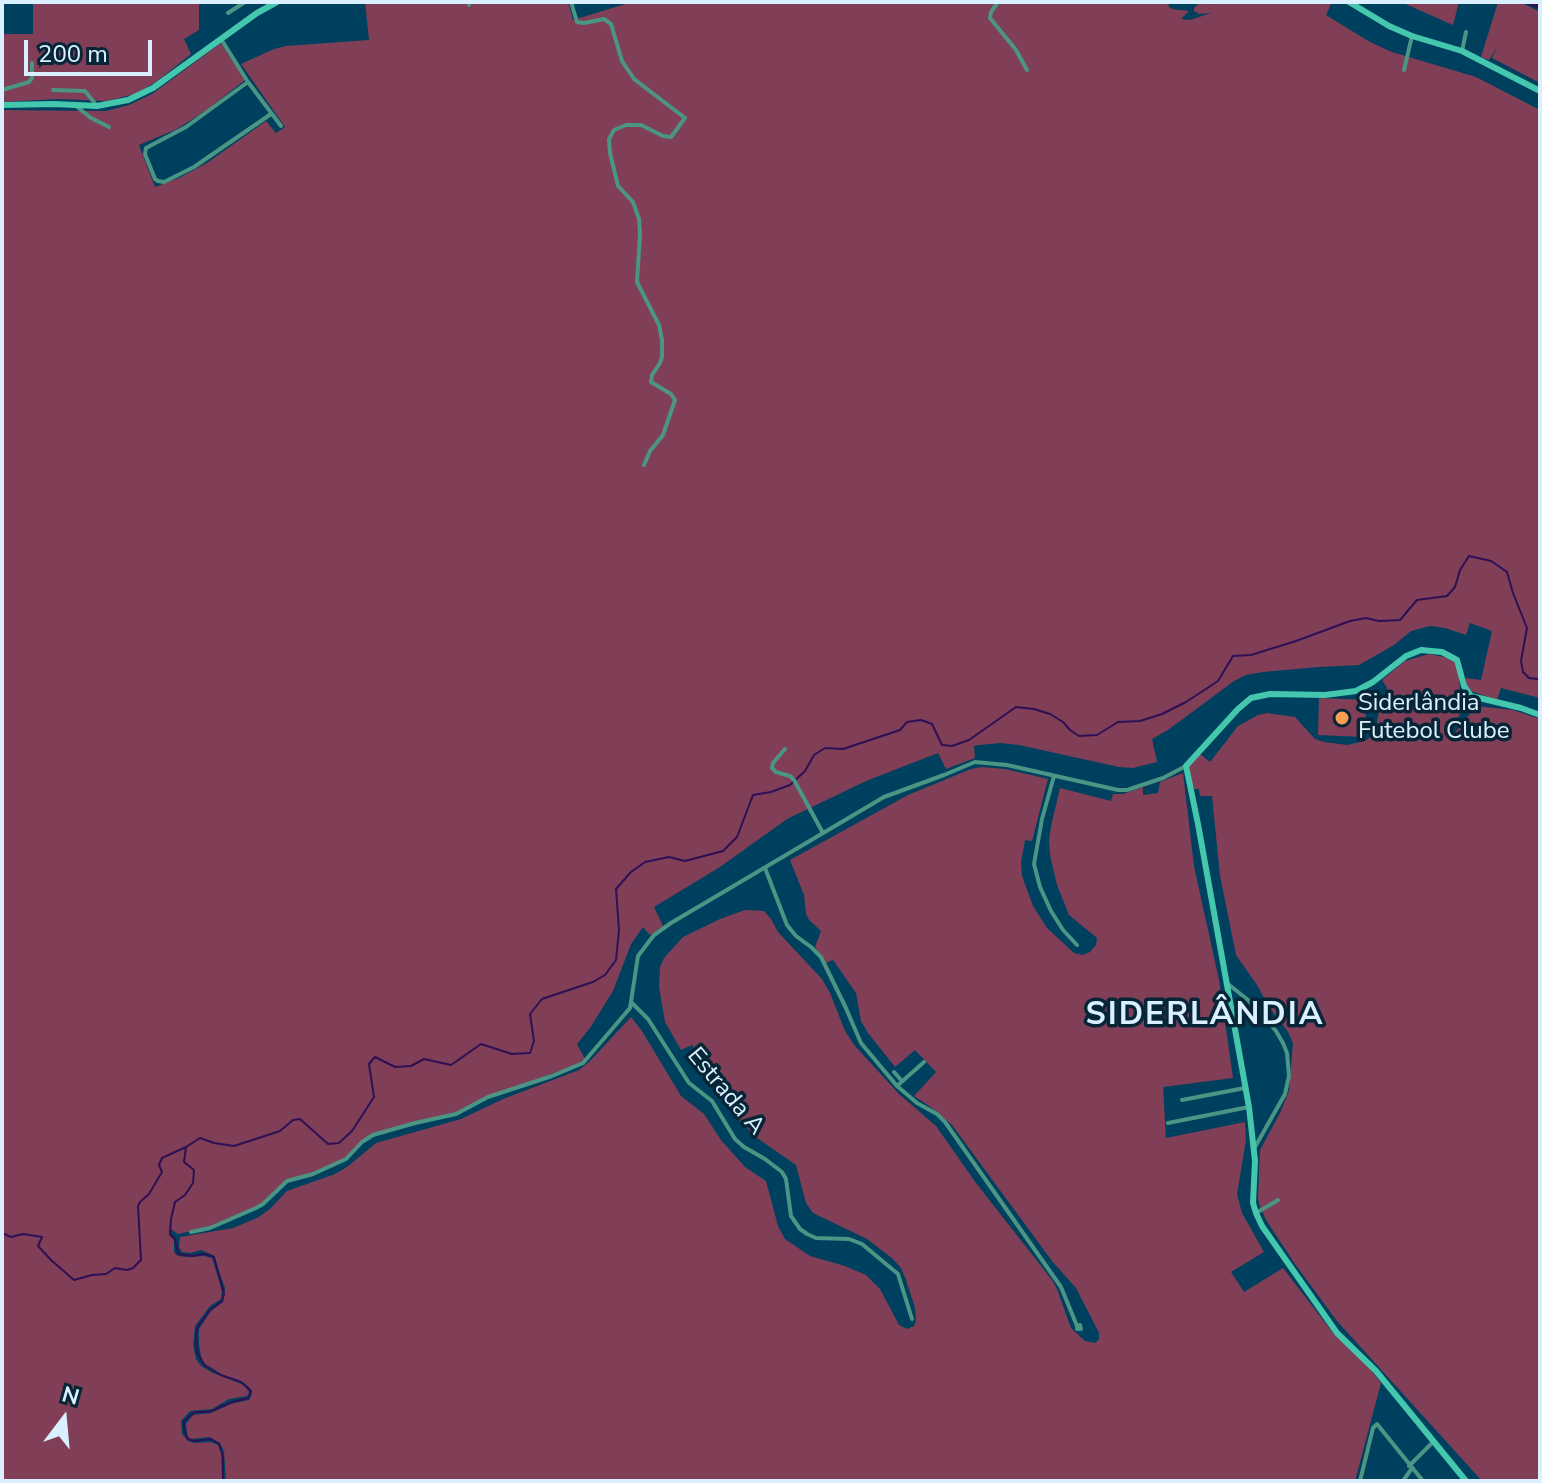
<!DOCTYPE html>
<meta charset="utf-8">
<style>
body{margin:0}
#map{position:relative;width:1542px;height:1483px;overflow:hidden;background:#00405f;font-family:"Nunito Sans",sans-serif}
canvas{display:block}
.frame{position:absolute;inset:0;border:4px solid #dbf0fe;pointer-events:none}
.north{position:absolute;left:24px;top:1379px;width:80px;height:80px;-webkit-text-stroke:6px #062637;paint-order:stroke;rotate:16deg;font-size:22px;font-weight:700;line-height:32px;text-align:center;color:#dbf0fe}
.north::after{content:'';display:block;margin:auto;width:28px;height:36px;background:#dbf0fe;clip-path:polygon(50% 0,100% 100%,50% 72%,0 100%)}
.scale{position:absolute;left:24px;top:40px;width:128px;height:36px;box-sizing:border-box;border:4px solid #dbf0fe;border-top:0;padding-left:10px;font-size:24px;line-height:28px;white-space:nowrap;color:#dbf0fe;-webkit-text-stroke:6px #062637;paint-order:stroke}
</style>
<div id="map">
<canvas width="1542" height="1483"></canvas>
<div class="frame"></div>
<div class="north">N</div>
<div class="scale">200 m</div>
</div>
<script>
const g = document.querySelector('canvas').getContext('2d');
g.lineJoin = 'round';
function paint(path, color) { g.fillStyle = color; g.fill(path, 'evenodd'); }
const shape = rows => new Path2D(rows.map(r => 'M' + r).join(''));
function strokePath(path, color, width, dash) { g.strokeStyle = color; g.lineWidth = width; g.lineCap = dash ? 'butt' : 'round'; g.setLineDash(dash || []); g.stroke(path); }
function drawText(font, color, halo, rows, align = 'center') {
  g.font = font + ' "Nunito Sans",sans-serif'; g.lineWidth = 7; g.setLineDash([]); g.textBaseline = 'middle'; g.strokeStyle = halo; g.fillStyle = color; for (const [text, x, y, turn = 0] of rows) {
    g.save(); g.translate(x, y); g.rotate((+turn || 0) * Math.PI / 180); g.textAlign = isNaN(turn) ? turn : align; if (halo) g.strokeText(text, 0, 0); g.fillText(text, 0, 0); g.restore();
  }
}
const green = shape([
 [33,2,199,2,199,30,184,39,191,54,156,82,135,94,107,101,59,99,2,102,2,34,33,34],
 [365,2,568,2,573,20,632,2,1168,2,1169,7,1172,9,1189,11,1181,19,1190,20,1211,13,1199,14,1194,11,1194,8,1200,2,1211,2,1214,5,1217,2,1332,2,1326,15,1370,42,1392,52,1476,77,1540,110,1540,698,1501,688,1497,700,1471,691,1467,687,1465,678,1481,680,1492,631,1470,623,1466,635,1445,628,1430,626,1411,631,1394,645,1359,665,1319,667,1263,672,1246,675,1234,681,1168,730,1152,739,1157,762,1133,768,1119,767,1019,745,1001,743,979,745,974,746,975,758,946,769,938,753,866,781,787,819,720,867,654,907,663,926,650,935,643,927,631,944,613,991,590,1028,577,1044,585,1059,577,1065,485,1097,458,1112,372,1134,345,1158,312,1173,293,1178,259,1205,209,1227,178,1234,169,1228,169,1235,174,1240,174,1251,176,1255,185,1257,204,1256,212,1258,222,1291,221,1299,210,1306,195,1326,193,1345,196,1359,201,1366,213,1373,244,1385,249,1392,247,1396,229,1399,212,1409,190,1411,181,1421,182,1434,188,1441,194,1443,211,1442,218,1445,221,1451,222,1481,2,1481,2,110,93,111,106,111,129,105,152,94,221,43,245,80,208,109,177,129,139,145,155,187,179,178,207,163,266,121,276,133,285,127,241,64,274,49,286,46,369,40],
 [1401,2,1459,2,1453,25],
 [1498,2,1520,2,1540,12,1540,83,1492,58,1498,46,1489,60,1481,57],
 [1429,654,1449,658,1454,661,1458,671,1460,690,1462,697,1468,703,1450,729,1455,733,1476,706,1513,710,1540,719,1540,1481,1482,1481,1337,1321,1295,1264,1266,1220,1259,1204,1258,1197,1260,1150,1280,1113,1289,1091,1293,1043,1288,1032,1269,1007,1257,985,1236,955,1220,876,1212,796,1200,796,1199,789,1193,789,1189,766,1200,754,1210,762,1238,726,1258,715,1267,713,1295,717,1315,739,1324,742,1347,745,1365,741,1373,735,1376,728,1379,711,1387,688,1382,680,1405,661],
 [1319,698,1366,700,1365,737,1318,735],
 [981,767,1005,769,1048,779,1032,841,1025,840,1021,862,1022,876,1033,906,1047,928,1074,953,1083,955,1090,952,1096,945,1097,938,1069,915,1057,885,1050,855,1049,840,1051,826,1060,788,1111,801,1113,794,1123,794,1143,787,1143,795,1158,793,1160,782,1183,773,1194,866,1219,980,1233,1078,1163,1087,1166,1138,1245,1122,1246,1140,1237,1194,1242,1213,1264,1252,1231,1272,1244,1292,1283,1268,1333,1333,1369,1368,1381,1383,1355,1481,226,1481,224,1451,220,1443,210,1437,192,1439,188,1438,186,1424,193,1415,211,1413,231,1404,249,1400,252,1392,249,1387,243,1382,223,1375,202,1362,199,1344,199,1329,211,1311,223,1302,225,1288,213,1255,201,1250,191,1253,182,1252,179,1247,180,1237,233,1228,257,1218,270,1209,287,1191,335,1174,347,1167,376,1143,461,1119,503,1099,579,1070,590,1061,631,1017,642,1031,681,1096,704,1114,721,1140,745,1167,766,1181,778,1226,785,1239,810,1256,845,1266,866,1275,880,1289,899,1325,907,1329,914,1326,916,1321,915,1308,906,1280,901,1268,893,1259,867,1239,813,1213,806,1203,796,1165,757,1138,737,1118,692,1045,681,1050,665,1022,659,987,660,967,664,958,683,937,720,919,745,910,764,911,771,919,778,932,822,979,830,993,845,1031,855,1046,899,1094,936,1126,976,1183,1052,1280,1057,1289,1071,1328,1085,1341,1095,1343,1099,1339,1099,1333,1076,1288,1052,1261,952,1125,932,1108,914,1096,936,1072,915,1050,895,1067,868,1033,861,1021,856,993,833,960,826,963,815,947,821,931,809,920,806,914,804,895,790,860,908,795,971,769]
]);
const stream = shape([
 [2,1233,11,1237,23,1234,42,1237,38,1246,51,1260,74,1280,92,1275,106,1274,115,1268,127,1270,133,1268,141,1260,138,1206,140,1202,149,1194,162,1172,159,1165,162,1158,186,1147],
 [223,1481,223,1457,219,1444,211,1439,195,1441,188,1439,184,1430,184,1421,195,1412,209,1412,232,1402,249,1398,251,1391,241,1382,221,1375,205,1366,197,1352,196,1334,198,1327,209,1311,222,1301,224,1294,214,1257,205,1254,192,1256,178,1254,175,1239,170,1234,171,1219,175,1202,185,1195,193,1183,194,1170,184,1162,186,1147,200,1138,214,1143,234,1146,280,1131,293,1120,300,1119,328,1144,339,1143,352,1131,374,1097,369,1064,375,1057,395,1067,411,1066,424,1059,451,1065,481,1044,512,1054,530,1053,534,1041,530,1014,542,999,593,982,605,975,616,960,619,930,616,889,631,872,645,862,669,857,685,861,723,851,737,837,753,795,771,792,790,785,805,771,814,755,825,748,843,749,900,730,907,722,921,720,932,724,942,745,952,746,969,740,1016,707,1034,709,1050,714,1063,722,1070,730,1079,736,1097,735,1118,722,1140,721,1162,714,1186,702,1218,681,1233,656,1251,655,1296,641,1350,621,1366,618,1379,621,1400,620,1417,600,1447,596,1455,587,1460,570,1469,556,1491,561,1507,572,1513,593,1527,628,1521,661,1523,672,1529,678,1538,679,1540,677]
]);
const river = shape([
 [1532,2,1540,5]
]);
const street = shape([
 [469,2,469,5],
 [571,2,577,22,584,23,604,19,611,24,622,61,634,79,685,118,671,137,663,136,641,125,626,125,614,130,609,139,610,153,618,186,633,202,639,219,640,234,637,282,659,325,662,340,662,357,660,363,652,375,651,382,671,394,675,400,663,435,650,451,644,465],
 [998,2,991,12,990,18,1016,50,1027,70],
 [228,13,245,2],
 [221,39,248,82,281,126],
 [1462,51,1466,32],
 [1404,70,1412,36],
 [248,82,186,127,146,148,145,154,155,179,158,181,164,182,194,167,271,114],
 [2,90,29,82,32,78,32,63],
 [53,90,85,91,97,106],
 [76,106,91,118,109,127],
 [785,749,773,763,772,768,776,772,790,776,794,780,823,833],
 [1054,776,1042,819,1034,864,1040,887,1051,911,1063,930,1077,945],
 [765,868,787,925,796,936,811,947,821,957,845,1006,861,1043,897,1086,917,1103,937,1114,945,1122,1061,1287,1077,1326,1080,1325,1081,1329,1077,1329,1077,1326],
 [1228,984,1248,1000,1276,1031,1283,1043,1287,1053,1289,1076,1285,1094,1255,1147],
 [632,1003,648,1019,689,1083,712,1101,735,1139,744,1147,765,1159,782,1172,786,1179,791,1216,800,1229,807,1234,816,1238,849,1239,862,1244,898,1274,912,1319],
 [894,1072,902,1081],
 [897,1086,924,1062],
 [1182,1100,1245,1088],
 [1168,1123,1249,1107],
 [1256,1213,1278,1200],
 [191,1232,210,1228,256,1208,263,1204,287,1181,313,1174,346,1159,362,1142,373,1135,415,1123,456,1114,488,1097,552,1076,583,1063,630,1008,638,956,654,935,671,923,884,797,944,775,975,762,1007,765,1118,790,1127,790,1163,778,1186,766],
 [1409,1466,1433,1442],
 [1360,1481,1373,1428,1377,1424,1423,1481],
 [1403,1481,1412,1468]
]);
const secondary = shape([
 [1349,2,1389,26,1412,36,1462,51,1540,91],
 [2,105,54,104,97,106,128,100,153,88,257,13,277,2],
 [1466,1481,1376,1371,1337,1333,1262,1226,1256,1213,1253,1203,1255,1161,1249,1107,1198,824,1186,766,1238,709,1251,698,1270,694,1325,695,1356,691,1373,682,1406,656,1421,650,1442,652,1457,660,1464,686,1471,696,1521,708,1540,715]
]);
const markers = [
 [1342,718,8,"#fc9d52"]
];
const poiNames = [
 ["Siderlândia",1358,704],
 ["Futebol Clube",1358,732]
];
const streetNames = [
 ["Estrada A",725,1092,50]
];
const districtNames = [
 ["SIDERLÂNDIA",1205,1016]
];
paint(green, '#803e57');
strokePath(stream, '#2d1055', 2);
strokePath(river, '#2d1055', 8);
strokePath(street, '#4b9584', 4);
strokePath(secondary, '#44c7ad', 6);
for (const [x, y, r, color] of markers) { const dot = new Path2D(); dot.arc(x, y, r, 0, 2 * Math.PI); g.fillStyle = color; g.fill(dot); strokePath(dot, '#062637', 3); }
drawText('24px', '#dbf0fe', '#062637', poiNames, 'left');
drawText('24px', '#dbf0fe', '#062637', streetNames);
g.letterSpacing = '2px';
drawText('bold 32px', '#dbf0fe', '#062637', districtNames);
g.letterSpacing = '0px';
</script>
